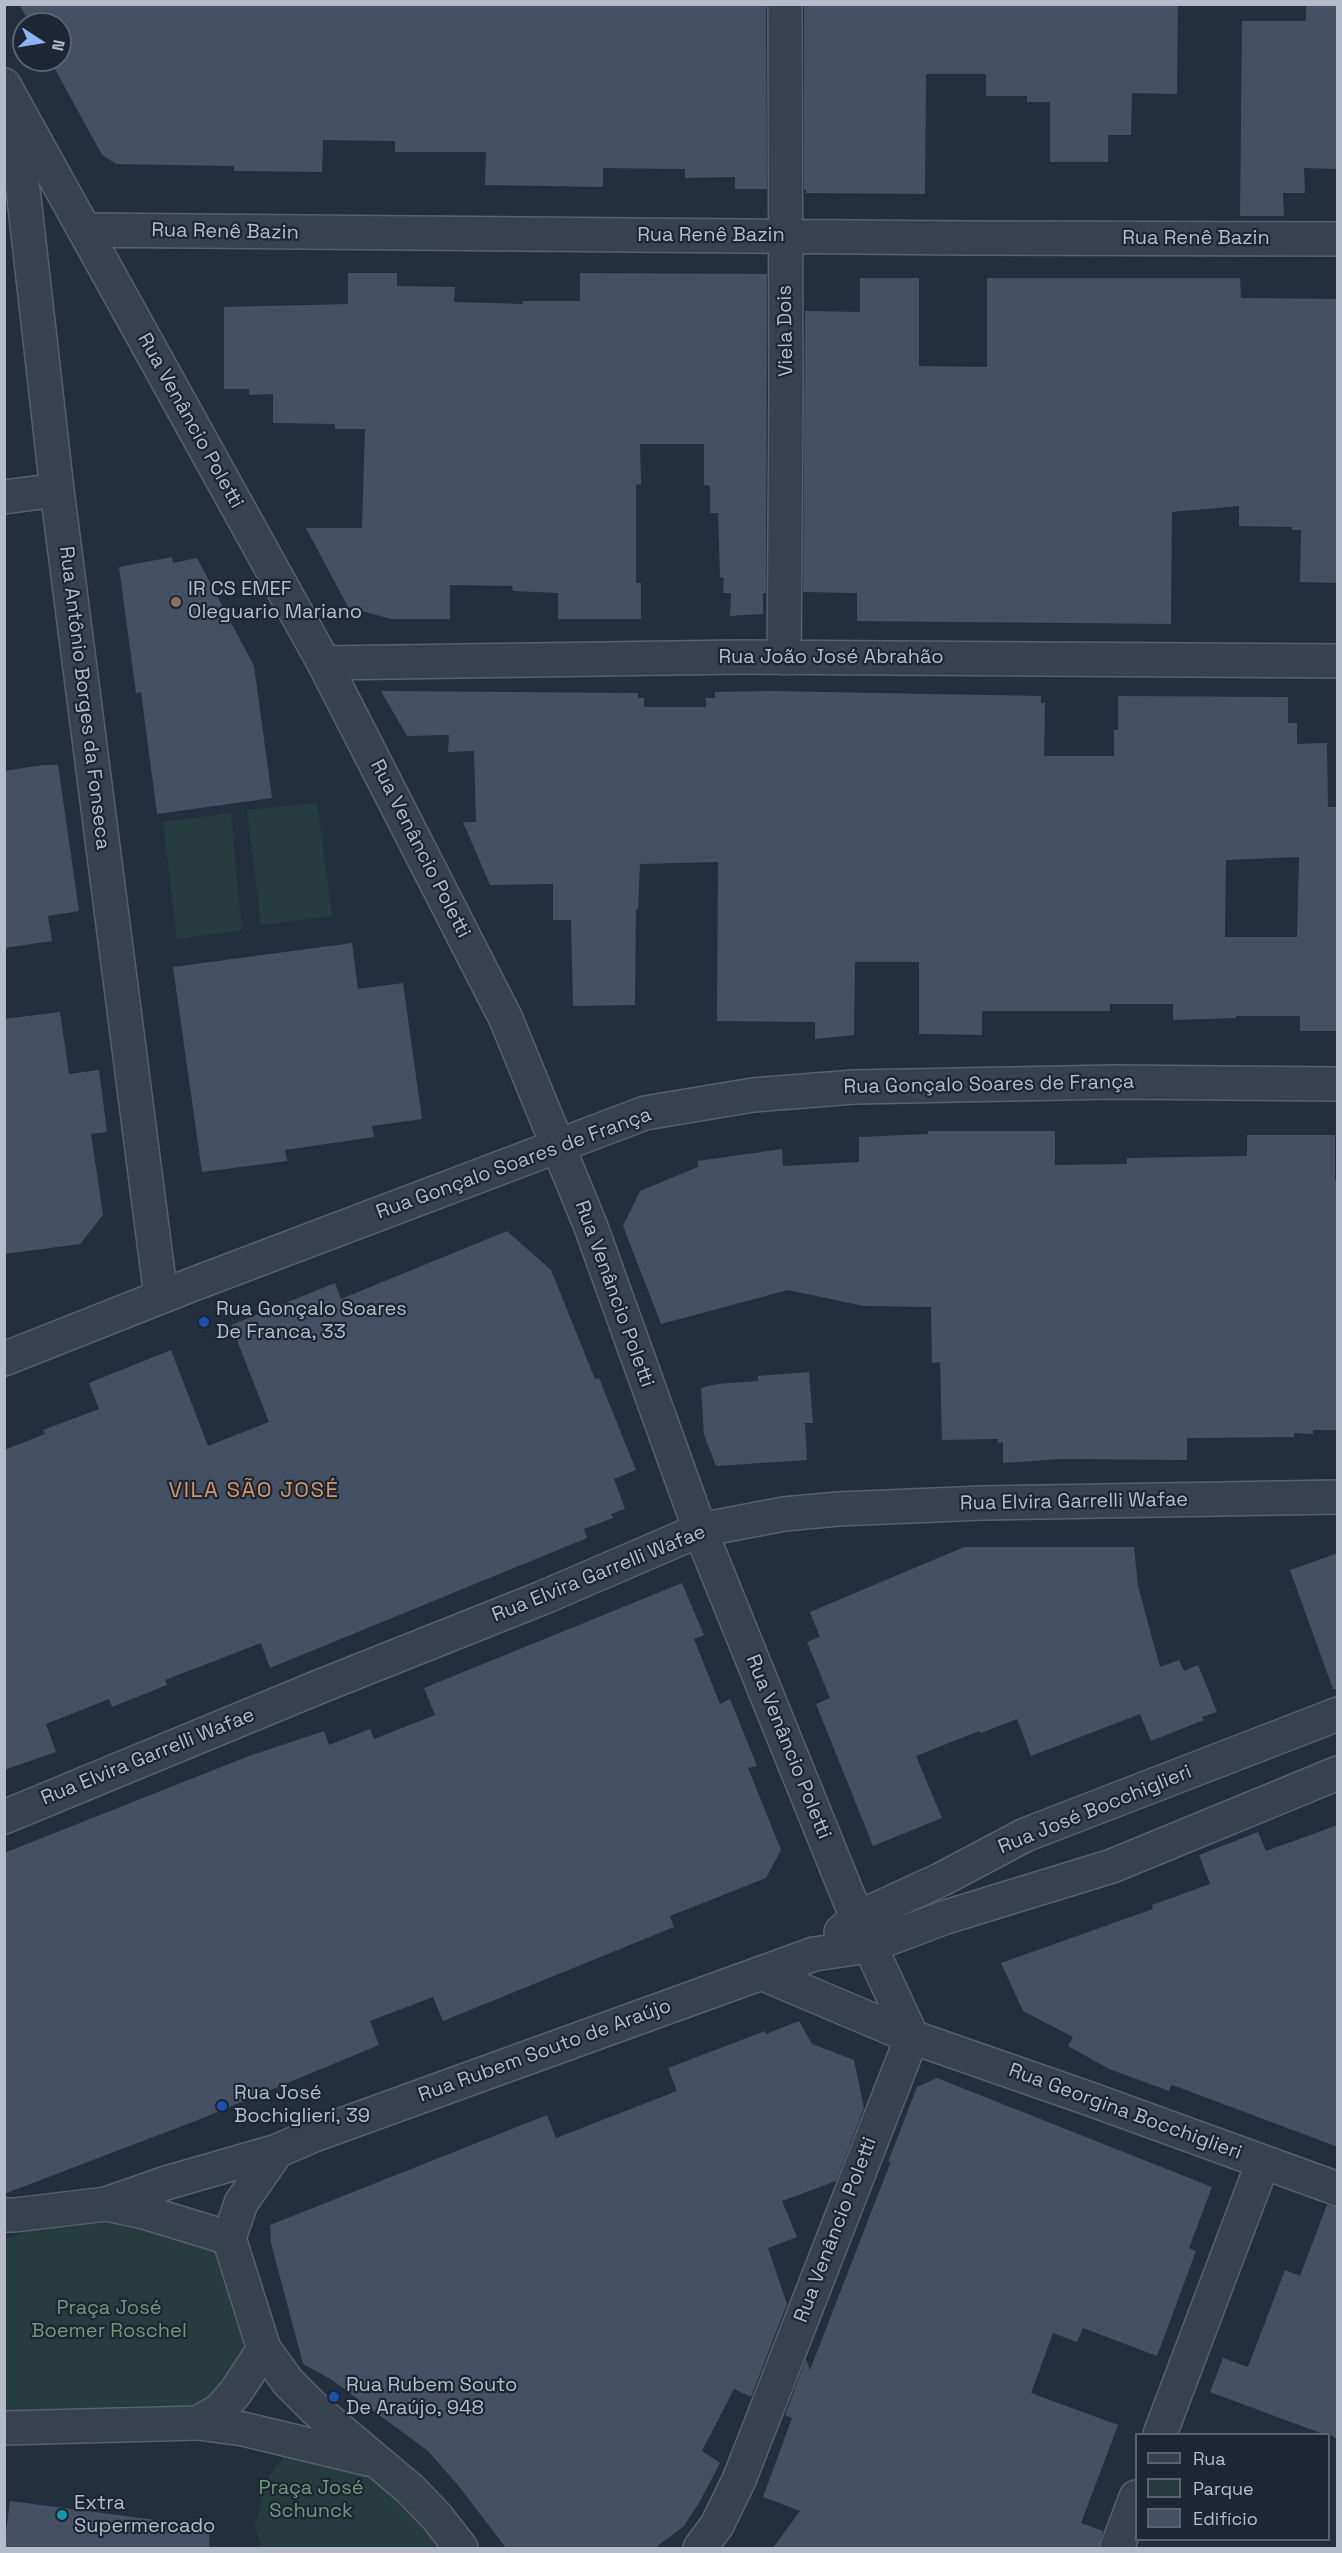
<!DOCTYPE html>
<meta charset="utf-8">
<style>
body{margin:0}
#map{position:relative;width:1342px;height:2553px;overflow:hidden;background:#242f3e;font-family:"Space Grotesk",sans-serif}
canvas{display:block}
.frame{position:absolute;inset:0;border:6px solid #b4bcc9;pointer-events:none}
.legend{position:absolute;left:1135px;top:2433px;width:195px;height:108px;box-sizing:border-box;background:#1d2633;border:2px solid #59626f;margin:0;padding:8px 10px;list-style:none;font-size:18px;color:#b4bcc9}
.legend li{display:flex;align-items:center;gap:12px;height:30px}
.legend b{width:30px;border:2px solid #59626f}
.north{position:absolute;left:12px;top:12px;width:60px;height:60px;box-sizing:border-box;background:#1d2633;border:2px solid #59626f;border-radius:50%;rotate:102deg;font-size:16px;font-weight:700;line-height:24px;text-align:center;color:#b4bcc9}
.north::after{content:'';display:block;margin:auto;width:21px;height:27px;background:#8ab4f8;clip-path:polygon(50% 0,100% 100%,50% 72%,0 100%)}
</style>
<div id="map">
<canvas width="1342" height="2553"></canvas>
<div class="frame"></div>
<ul class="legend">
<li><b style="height:8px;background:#38414e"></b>Rua</li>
<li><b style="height:16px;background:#263c3f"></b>Parque</li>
<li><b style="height:16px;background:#455162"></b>Edifício</li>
</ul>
<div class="north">N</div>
</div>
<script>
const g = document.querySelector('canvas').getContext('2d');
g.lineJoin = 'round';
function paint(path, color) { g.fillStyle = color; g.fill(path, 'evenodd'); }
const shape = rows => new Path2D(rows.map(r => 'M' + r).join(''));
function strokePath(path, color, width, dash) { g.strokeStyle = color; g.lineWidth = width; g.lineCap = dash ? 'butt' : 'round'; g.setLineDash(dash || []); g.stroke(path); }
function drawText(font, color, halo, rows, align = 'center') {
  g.font = font + ' "Space Grotesk",sans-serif'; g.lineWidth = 4.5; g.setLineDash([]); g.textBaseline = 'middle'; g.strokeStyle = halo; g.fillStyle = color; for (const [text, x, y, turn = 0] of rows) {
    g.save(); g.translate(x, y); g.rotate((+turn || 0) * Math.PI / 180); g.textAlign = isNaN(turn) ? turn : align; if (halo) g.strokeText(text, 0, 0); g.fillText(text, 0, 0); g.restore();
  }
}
const green = shape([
 [317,803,332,916,261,925,247,810],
 [231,813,242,930,177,939,163,822],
 [95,2210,228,2253,251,2345,198,2422,5,2418,4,2239],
 [289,2449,363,2462,447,2548,262,2548,255,2528,266,2480]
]);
const building = shape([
 [19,4,766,4,767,189,735,189,735,177,685,178,685,169,603,168,603,187,485,185,486,152,395,152,395,141,323,140,322,172,234,171,234,166,116,164,102,155,50,60,60,60,60,24,30,24],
 [804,4,1178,4,1177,94,1132,93,1131,135,1108,135,1108,162,1050,162,1050,102,1027,102,1027,96,986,96,986,74,926,74,925,194,806,193,806,190,804,190],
 [1306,4,1338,4,1338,169,1304,168,1305,193,1283,193,1284,216,1240,216,1242,21,1306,21],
 [348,273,397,273,397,286,455,287,454,302,523,304,523,301,580,301,580,273,767,274,766,593,763,593,763,614,730,616,731,593,723,593,724,578,720,577,718,513,710,513,710,486,704,485,704,444,640,444,641,484,636,485,636,583,641,583,641,619,558,619,558,593,513,591,512,586,450,585,450,619,391,619,348,607,306,528,362,528,365,429,335,429,335,424,273,423,273,394,249,395,249,389,224,389,224,307,348,304],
 [860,278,919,278,919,366,987,367,987,278,1240,278,1241,298,1338,299,1338,583,1300,582,1301,530,1292,530,1292,527,1239,526,1239,506,1172,512,1171,624,857,621,857,593,803,592,805,311,860,312],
 [172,557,173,563,197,558,254,666,272,798,157,814,141,692,136,693,119,567],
 [381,691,638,693,638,698,644,698,644,707,706,707,706,698,715,698,715,692,771,691,1041,696,1041,703,1045,703,1044,756,1114,756,1114,730,1118,730,1118,696,1288,697,1288,723,1297,723,1297,744,1327,743,1328,807,1338,807,1338,1031,1300,1031,1300,1016,1236,1016,1236,1018,1173,1020,1173,1004,1110,1004,1110,1011,982,1011,982,1035,919,1034,919,962,855,962,854,1035,815,1039,815,1022,717,1021,718,862,640,864,638,909,636,909,635,1005,573,1006,571,920,553,920,553,884,490,885,463,822,476,822,474,751,448,752,449,735,407,736],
 [1299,857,1297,937,1225,937,1226,860],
 [43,765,58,765,79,911,48,916,52,941,4,948,4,771],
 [352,943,358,989,403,983,422,1119,372,1126,374,1137,285,1150,287,1161,202,1172,173,967],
 [60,1012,69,1074,99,1070,107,1132,91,1134,103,1215,80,1244,4,1254,4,1019],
 [928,1131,1055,1131,1055,1165,1127,1164,1127,1158,1247,1156,1247,1135,1335,1135,1335,1180,1338,1180,1338,1430,1313,1430,1313,1434,1294,1433,1294,1437,1187,1438,1187,1460,1061,1459,1003,1463,1003,1442,998,1443,998,1439,942,1440,940,1362,932,1363,931,1307,864,1306,788,1290,661,1324,623,1226,640,1191,698,1167,698,1161,782,1149,783,1166,859,1162,859,1137,928,1134],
 [507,1231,551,1270,595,1379,599,1378,636,1470,614,1479,625,1509,611,1514,613,1518,584,1529,587,1538,270,1668,261,1643,165,1680,167,1685,112,1707,109,1699,46,1724,56,1752,4,1770,4,1450,45,1434,43,1430,99,1409,89,1383,171,1350,208,1446,269,1422,231,1325,335,1283,341,1299],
 [809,1372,813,1423,805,1423,807,1460,716,1466,704,1435,701,1388,717,1384,758,1381,758,1376],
 [964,1547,1134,1547,1138,1586,1160,1667,1179,1660,1184,1671,1198,1665,1217,1712,1202,1717,1204,1720,1151,1741,1140,1714,1031,1756,1017,1719,981,1733,979,1731,916,1756,942,1818,873,1846,816,1704,830,1698,807,1642,820,1637,810,1612],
 [1338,1553,1338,1689,1333,1689,1290,1570],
 [682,1583,704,1635,694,1639,720,1704,730,1699,757,1766,748,1768,781,1850,766,1878,670,1916,674,1927,443,2021,433,1997,370,2021,379,2045,203,2118,4,2194,4,1853,249,1756,324,1731,329,1745,370,1729,374,1739,435,1715,424,1688],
 [1338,1825,1338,2147,1178,2087,1171,2085,1169,2091,1109,2069,1068,2046,1073,2037,1023,2011,1001,1963,1153,1909,1152,1905,1210,1884,1199,1855,1258,1832,1266,1851],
 [799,2021,812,2044,854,2060,864,2108,836,2181,782,2201,797,2237,768,2248,787,2304,751,2397,734,2389,702,2451,720,2463,700,2501,684,2526,655,2548,506,2548,457,2484,428,2451,332,2380,303,2364,271,2243,270,2225,547,2115,556,2138,677,2091,668,2068,765,2031,766,2034],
 [937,2078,1212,2187,1189,2248,1196,2251,1157,2356,1083,2328,1077,2342,1053,2333,1031,2393,1118,2425,1081,2523,1103,2531,1099,2548,773,2548,800,2511,763,2497,792,2418,785,2415,806,2359,810,2370,891,2161,888,2162,917,2087],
 [1327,2205,1338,2207,1338,2440,1329,2434,1323,2434,1210,2392,1223,2358,1248,2367,1285,2270,1300,2276],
 [10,2501,210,2527,209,2548,4,2548]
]);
const minor = shape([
 [4,85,324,663,506,1019,591,1227,700,1530,857,1918,912,2037,739,2480,717,2525,700,2548],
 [7,112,23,189,57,490,161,1297],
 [84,230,965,238,1338,239],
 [4,497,57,490],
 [784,658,786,395,785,4],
 [324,663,742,657,1338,661],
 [4,1359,191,1285,645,1113,753,1095,854,1087,1114,1082,1338,1084],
 [4,1817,321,1686,542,1598,700,1530,784,1514,838,1509,983,1503,1338,1497],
 [841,1932,857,1918,942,1879,1025,1835,1338,1714],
 [761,1973,912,2037,1090,2099,1338,2189],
 [106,2204,166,2183,277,2151,314,2135,814,1954,869,1946,946,1917,1112,1866,1338,1773],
 [229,2238,241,2203,277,2151],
 [264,2349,288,2382,315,2409,410,2489,437,2517,461,2548],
 [198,2423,243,2429,368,2459],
 [1160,2434,1263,2162],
 [1117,2548,1136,2497]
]);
const tertiary = shape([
 [4,2215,15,2215,106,2204,144,2212,229,2238,264,2349,235,2393,220,2410,198,2423,4,2428]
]);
const markers = [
 [176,602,6,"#8d6e63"],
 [204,1322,6,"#1a4fb4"],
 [222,2106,6,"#1a4fb4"],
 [334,2397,6,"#1a4fb4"],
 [62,2515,6,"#0f9aa8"]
];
const streetNames = [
 ["Rua Renê Bazin",225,232,1],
 ["Rua Renê Bazin",711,236],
 ["Rua Renê Bazin",1196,239],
 ["Viela Dois",786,331,-91],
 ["Rua Venâncio Poletti",190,421,61],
 ["Rua João José Abrahão",831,658],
 ["Rua Antônio Borges da Fonseca",84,698,83],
 ["Rua Venâncio Poletti",420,849,63],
 ["Rua Gonçalo Soares de França",989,1085,-1],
 ["Rua Gonçalo Soares de França",514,1164,-20],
 ["Rua Venâncio Poletti",614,1294,70],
 ["Rua Elvira Garrelli Wafae",1074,1502,-1],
 ["Rua Elvira Garrelli Wafae",599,1574,-22],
 ["Rua Venâncio Poletti",788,1747,68],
 ["Rua Elvira Garrelli Wafae",148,1757,-22],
 ["Rua José Bocchiglieri",1095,1810,-22],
 ["Rua Rubem Souto de Araújo",545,2051,-20],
 ["Rua Georgina Bocchiglieri",1125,2112,20],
 ["Rua Venâncio Poletti",836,2230,-69]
];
const poiNames = [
 ["IR CS EMEF",188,590],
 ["Oleguario Mariano",188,613],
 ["Rua Gonçalo Soares",216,1310],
 ["De Franca, 33",216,1333],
 ["Rua José",234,2094],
 ["Bochiglieri, 39",234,2117],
 ["Rua Rubem Souto",346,2386],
 ["De Araújo, 948",346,2409],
 ["Extra",74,2504],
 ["Supermercado",74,2527]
];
const parkNames = [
 ["Praça José",109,2309],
 ["Boemer Roschel",109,2332],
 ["Praça José",311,2489],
 ["Schunck",311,2512]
];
const quarterNames = [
 ["VILA SÃO JOSÉ",254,1491]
];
paint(green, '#263c3f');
paint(building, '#455162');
strokePath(minor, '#565f6c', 36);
strokePath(tertiary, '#565f6c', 36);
strokePath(minor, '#38414e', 33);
strokePath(tertiary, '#38414e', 33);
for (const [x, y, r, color] of markers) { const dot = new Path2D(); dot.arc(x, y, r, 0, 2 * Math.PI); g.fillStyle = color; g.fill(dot); strokePath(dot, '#1d2633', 2); }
drawText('20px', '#b4bcc9', '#1d2633', streetNames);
drawText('20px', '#b4bcc9', '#1d2633', poiNames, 'left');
drawText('20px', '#6b9a76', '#1d2633', parkNames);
g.letterSpacing = '1.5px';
drawText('22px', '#d59563', '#1d2633', quarterNames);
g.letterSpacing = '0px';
</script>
